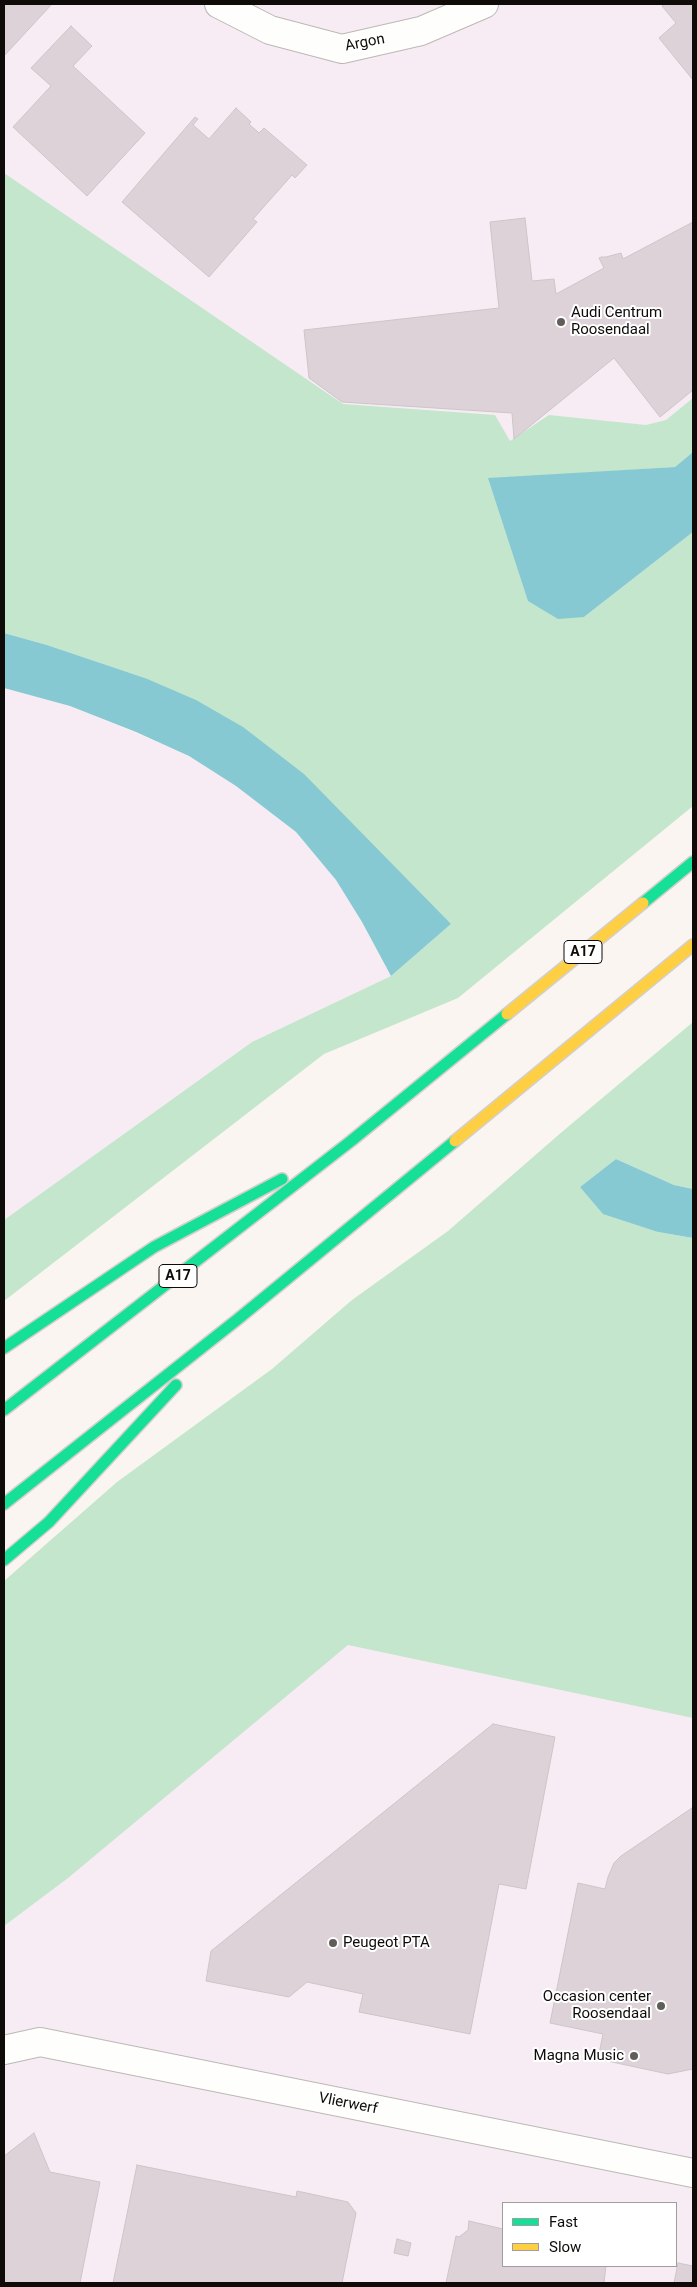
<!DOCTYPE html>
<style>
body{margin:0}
#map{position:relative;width:697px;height:2287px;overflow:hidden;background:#faf5f0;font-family:Roboto,sans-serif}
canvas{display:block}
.frame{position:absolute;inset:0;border:5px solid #0e0b09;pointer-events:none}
.legend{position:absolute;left:502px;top:2202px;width:175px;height:65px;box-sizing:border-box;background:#fff;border:1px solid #9f9d9d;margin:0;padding:6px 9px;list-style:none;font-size:15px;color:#0e0b09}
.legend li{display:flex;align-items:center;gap:10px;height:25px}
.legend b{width:25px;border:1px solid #9f9d9d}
</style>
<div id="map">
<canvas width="697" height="2287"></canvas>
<div class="frame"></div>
<ul class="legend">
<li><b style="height:6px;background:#16e098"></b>Fast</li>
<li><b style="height:6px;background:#ffcf43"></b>Slow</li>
</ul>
</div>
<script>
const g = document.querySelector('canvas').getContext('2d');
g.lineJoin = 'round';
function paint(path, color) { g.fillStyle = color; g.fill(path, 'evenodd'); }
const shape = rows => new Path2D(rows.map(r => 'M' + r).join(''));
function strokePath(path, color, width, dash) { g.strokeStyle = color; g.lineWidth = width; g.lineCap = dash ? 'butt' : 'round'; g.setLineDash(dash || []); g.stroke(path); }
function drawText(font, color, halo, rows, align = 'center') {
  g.font = font + ' Roboto,sans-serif'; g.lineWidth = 4; g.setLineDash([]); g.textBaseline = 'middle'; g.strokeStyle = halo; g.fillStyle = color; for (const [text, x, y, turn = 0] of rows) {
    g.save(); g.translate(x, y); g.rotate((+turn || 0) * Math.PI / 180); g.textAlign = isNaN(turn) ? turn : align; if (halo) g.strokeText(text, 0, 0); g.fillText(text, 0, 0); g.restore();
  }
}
const industrial = shape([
 [4,4,693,4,693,480,656,488,95,341,4,271],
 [4,688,70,706,146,737,189,756,236,786,296,832,336,879,362,922,391,976,252,1042,4,1220],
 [336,1605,693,1614,693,2283,4,2283,4,1912],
 [503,2203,676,2203,676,2266,503,2266]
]);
const green = shape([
 [4,173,343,404,495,415,510,441,549,415,646,425,666,420,693,398,693,452,675,467,489,479,584,617,693,532,693,806,458,998,324,1054,4,1301,4,1220,252,1042,391,976,451,924,145,678,47,645,4,633],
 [693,1022,693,1189,674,1185,616,1159,580,1187,658,1232,693,1238,693,1718,348,1645,68,1878,4,1926,4,1581,117,1482,272,1369,352,1300,448,1231,563,1131]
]);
const water = shape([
 [693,452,693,532,584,617,558,619,528,601,488,478,675,467],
 [4,633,47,645,145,678,196,700,243,727,304,774,451,924,391,976,362,922,336,880,296,832,236,786,189,756,136,732,70,706,4,688],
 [616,1159,674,1185,693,1189,693,1238,658,1232,603,1214,580,1187]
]);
const building = shape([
 [4,4,52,4,4,56,4,4],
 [664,4,693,4,693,80,659,38,676,23,662,6,664,4],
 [71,26,92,46,73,66,145,133,87,196,13,127,51,86,31,68,71,26],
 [236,108,251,122,249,124,259,133,264,128,307,165,295,178,292,175,253,219,257,222,209,277,122,202,195,117,198,119,193,125,209,139,236,108],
 [525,218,532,281,554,279,556,294,604,268,599,258,601,257,606,257,621,253,623,259,693,222,693,390,660,417,614,358,514,439,512,413,342,402,309,378,304,330,499,308,490,222,525,218],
 [493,1724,555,1737,526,1889,499,1884,470,2034,359,2012,363,1994,307,1982,289,1997,206,1981,211,1951,493,1724],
 [692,1808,693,2069,668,2074,598,2059,603,2034,550,2023,578,1883,605,1889,608,1877,614,1863,621,1856,692,1808],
 [34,2133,50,2172,100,2182,80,2283,4,2283,4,2156,34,2133],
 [137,2165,296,2197,297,2191,348,2202,356,2213,342,2283,113,2283,137,2165],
 [469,2221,503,2229,503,2266,606,2266,604,2283,446,2283,456,2236,459,2237,468,2230,469,2221],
 [397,2239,411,2243,408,2256,394,2253,397,2239],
 [678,2263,693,2266,693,2283,674,2283,678,2263]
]);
const street = shape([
 [219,4,270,30,342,49,421,31,484,4],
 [4,2050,40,2042,693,2173]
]);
const fast = shape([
 [643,903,693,862],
 [4,1348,154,1247,282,1179],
 [4,1410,351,1141,507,1014],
 [4,1504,238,1319,455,1141],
 [4,1560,49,1522,176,1385]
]);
const slow = shape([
 [507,1014,643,903],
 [455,1141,693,945]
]);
const markers = [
 [561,322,5,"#615d5a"],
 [333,1943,5,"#615d5a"],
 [661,2006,5,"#615d5a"],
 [634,2056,5,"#615d5a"]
];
const shields = [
 [583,952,38],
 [178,1276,38]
];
const shieldNames = [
 ["A17",583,952],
 ["A17",178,1276]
];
const streetNames = [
 ["Argon",365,43,-11],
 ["Vlierwerf",348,2104,11]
];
const poiNames = [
 ["Audi Centrum",571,313],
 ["Roosendaal",571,330],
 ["Peugeot PTA",343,1943],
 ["Occasion center",651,1997,"right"],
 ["Roosendaal",651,2014,"right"],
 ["Magna Music",624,2056,"right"]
];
paint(industrial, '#f8ecf4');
paint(green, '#c4e6cc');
paint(water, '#87c9d3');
paint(building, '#ded2d9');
strokePath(building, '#cbc7c7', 1);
strokePath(street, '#bcb8b5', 30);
strokePath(fast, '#d2cfcd', 14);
strokePath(slow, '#d2cfcd', 14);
strokePath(street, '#fefefd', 28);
strokePath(fast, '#16e098', 11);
strokePath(slow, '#ffcf43', 11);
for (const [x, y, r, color] of markers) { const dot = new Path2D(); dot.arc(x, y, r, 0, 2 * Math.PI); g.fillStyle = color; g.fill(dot); strokePath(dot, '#fff', 2); }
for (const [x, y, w] of shields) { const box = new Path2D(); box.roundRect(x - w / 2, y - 11.5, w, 23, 4); g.fillStyle = '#fff'; g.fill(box); strokePath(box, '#0e0b09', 1); }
drawText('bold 14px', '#0e0b09', null, shieldNames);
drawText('15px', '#0e0b09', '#fff', streetNames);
drawText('15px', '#0e0b09', '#fff', poiNames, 'left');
</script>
